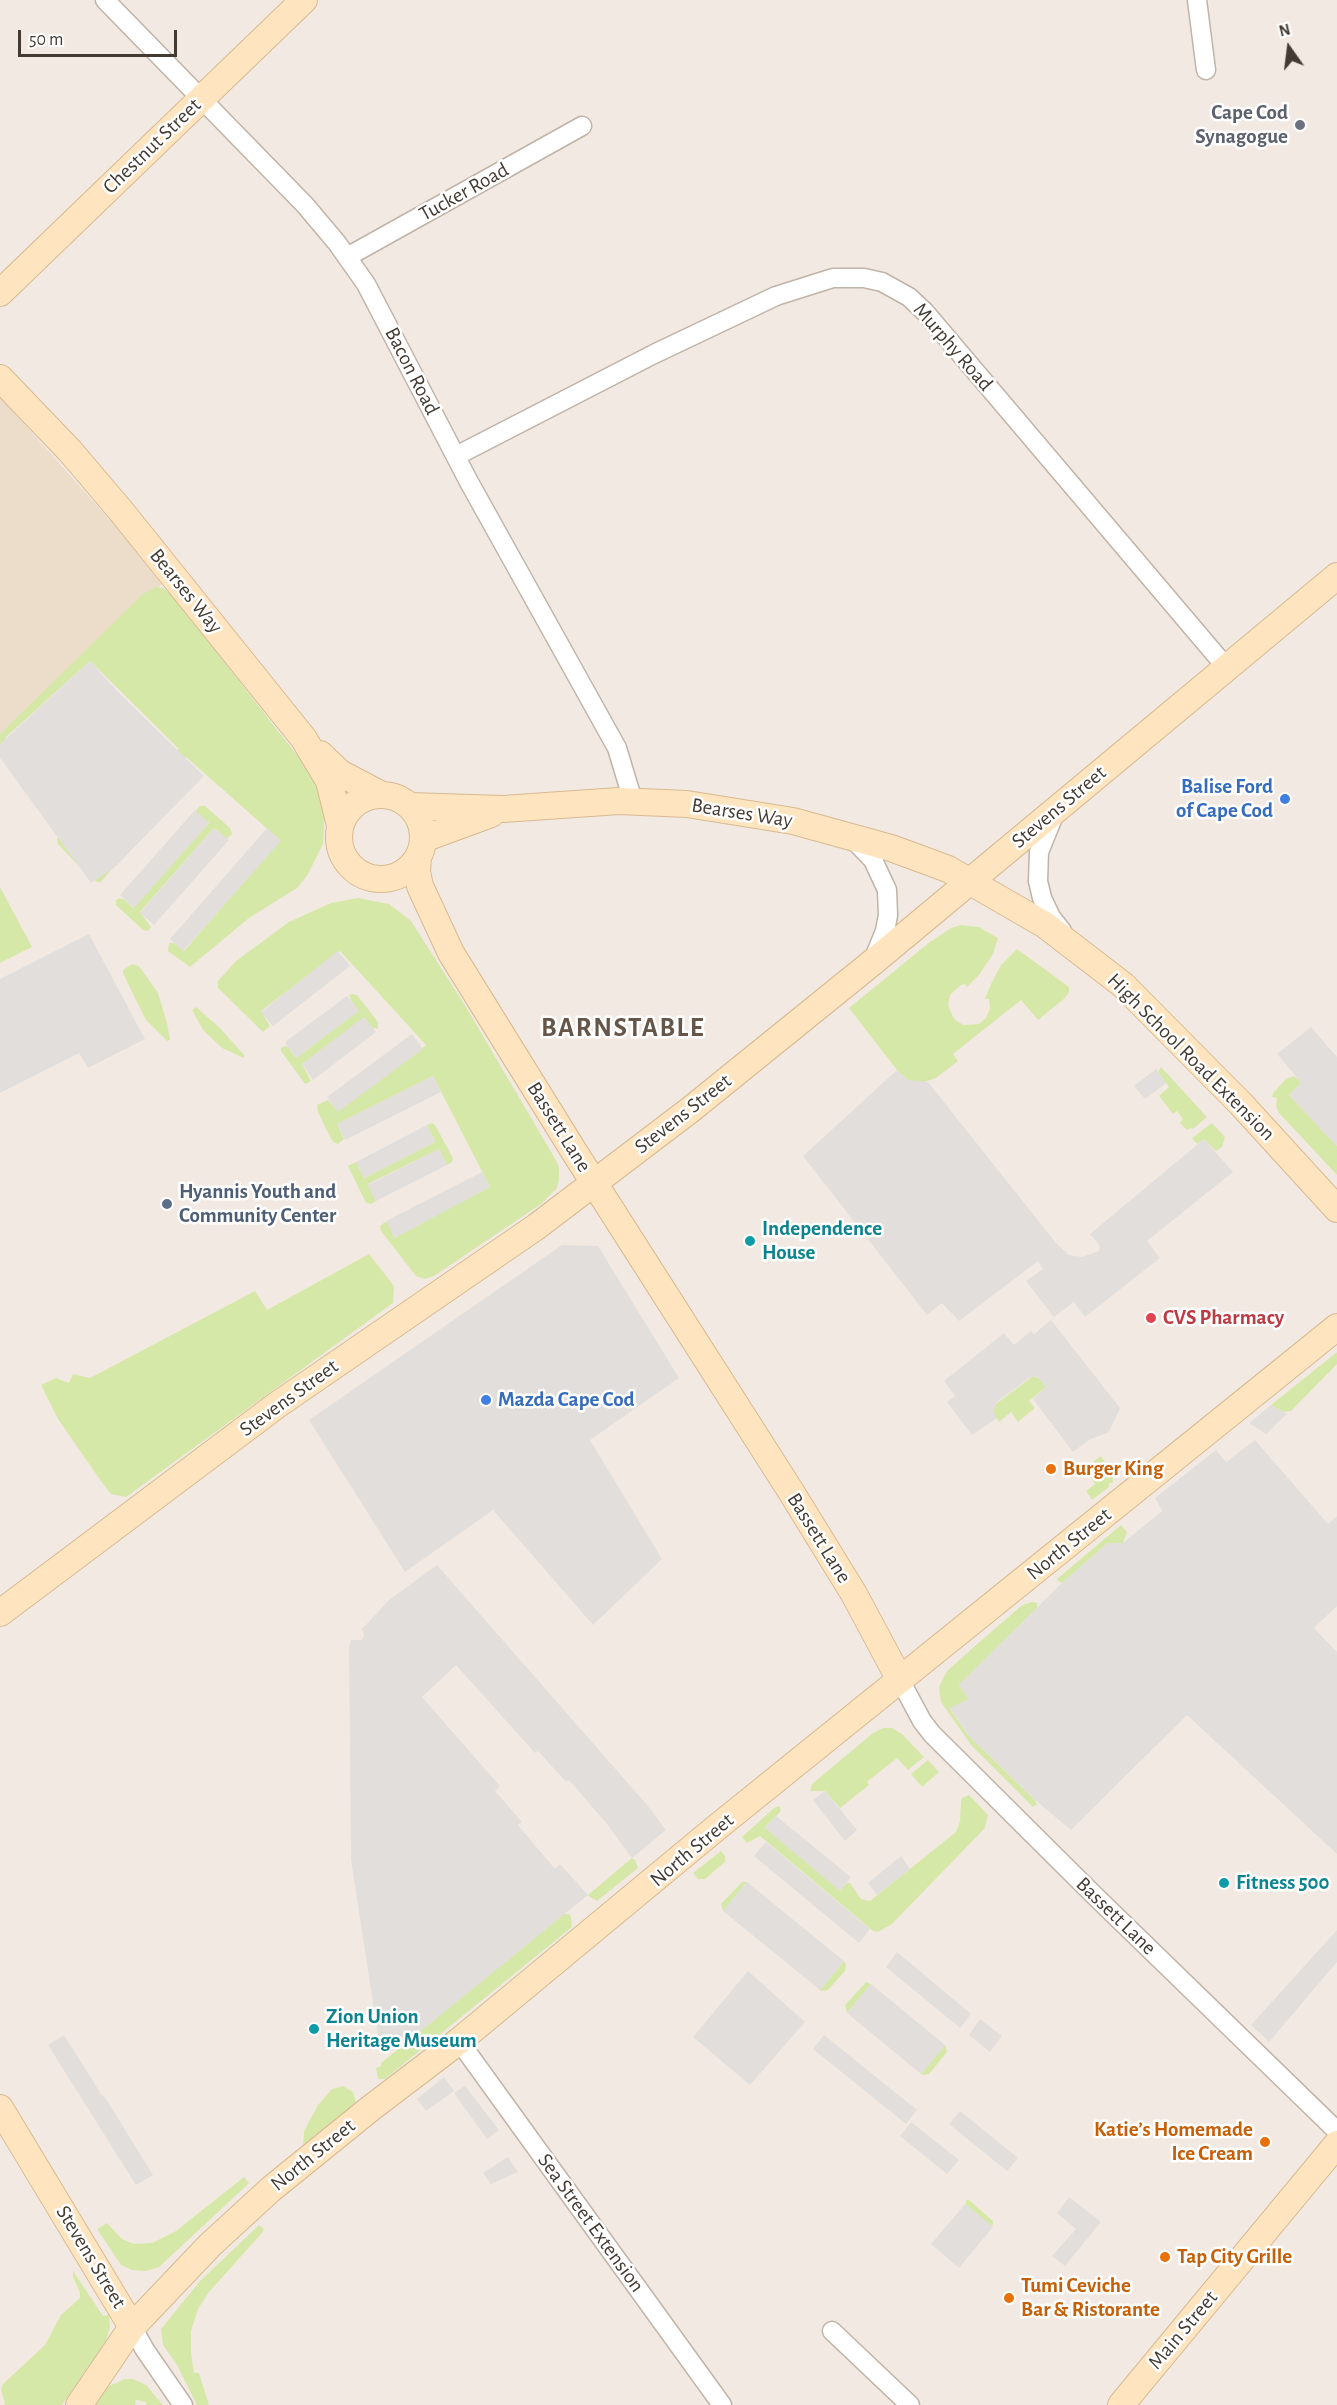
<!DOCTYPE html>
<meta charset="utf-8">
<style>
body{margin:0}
#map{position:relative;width:1337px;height:2405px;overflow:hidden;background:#f2eae2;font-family:"Alegreya Sans",sans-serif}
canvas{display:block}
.north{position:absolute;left:1259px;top:18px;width:60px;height:60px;-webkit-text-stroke:4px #fff;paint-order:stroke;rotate:346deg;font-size:16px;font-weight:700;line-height:24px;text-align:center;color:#433a32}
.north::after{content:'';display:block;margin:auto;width:21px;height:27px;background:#433a32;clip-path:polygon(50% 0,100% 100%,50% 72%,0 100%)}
.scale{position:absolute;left:18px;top:30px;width:159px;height:27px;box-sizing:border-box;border:3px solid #433a32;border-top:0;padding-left:8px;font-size:18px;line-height:21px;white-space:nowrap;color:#433a32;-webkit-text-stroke:4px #fff;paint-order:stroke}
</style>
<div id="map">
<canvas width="1337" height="2405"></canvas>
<div class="north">N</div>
<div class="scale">50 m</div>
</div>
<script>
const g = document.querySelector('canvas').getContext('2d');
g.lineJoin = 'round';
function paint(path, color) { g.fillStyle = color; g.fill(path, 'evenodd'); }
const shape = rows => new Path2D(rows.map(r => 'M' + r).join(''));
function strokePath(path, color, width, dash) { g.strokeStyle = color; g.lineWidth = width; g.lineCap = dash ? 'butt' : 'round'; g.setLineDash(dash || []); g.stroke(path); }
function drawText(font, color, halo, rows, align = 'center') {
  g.font = font + ' "Alegreya Sans",sans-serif'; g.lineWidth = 5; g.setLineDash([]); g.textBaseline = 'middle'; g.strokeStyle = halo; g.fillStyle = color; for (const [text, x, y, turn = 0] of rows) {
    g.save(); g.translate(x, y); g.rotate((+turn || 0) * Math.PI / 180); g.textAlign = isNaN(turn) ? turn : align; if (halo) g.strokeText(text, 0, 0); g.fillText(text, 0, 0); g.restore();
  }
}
const education = shape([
 [0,397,119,530,162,584,0,741]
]);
const green = shape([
 [156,587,163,588,172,595,314,777,325,809,323,844,307,876,297,888,249,918,190,967,168,951,169,943,174,943,184,951,280,840,186,757,97,853,112,869,100,883,90,878,58,844,57,838,179,749,90,661,5,738,14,750,0,754,0,734,4,730,143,594],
 [200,806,205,806,230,828,232,834,227,839,214,828,140,912,151,927,148,931,143,930,116,905,116,900,120,898,125,900,133,908,209,823,197,813,196,810],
 [0,887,32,947,0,963],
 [358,898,389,904,411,921,466,1007,557,1162,559,1168,559,1180,557,1188,541,1204,434,1276,425,1279,416,1276,412,1271,381,1231,380,1226,385,1222,388,1223,394,1237,490,1187,433,1076,337,1124,344,1139,338,1144,333,1142,330,1137,318,1112,317,1105,328,1100,338,1111,426,1045,340,951,261,1011,270,1026,263,1032,218,988,218,981,236,961,289,922,331,903],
 [961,925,979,927,998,938,993,954,979,975,967,987,965,984,961,985,950,995,948,1005,953,1017,958,1022,964,1025,979,1024,986,1018,990,1009,989,999,985,999,991,984,1001,965,1017,949,1069,987,1069,992,1065,998,1038,1020,1021,1000,953,1054,958,1061,936,1078,921,1083,908,1080,897,1070,849,1008,930,942,951,928],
 [132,964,139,966,158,993,167,1023,170,1040,167,1041,146,1020,133,994,123,973,123,970],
 [352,994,357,995,378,1022,378,1029,372,1028,365,1018,302,1064,311,1081,305,1084,281,1051,281,1048,285,1046,288,1047,296,1058,358,1011,351,1000,349,995],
 [196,1007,220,1028,244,1055,244,1058,222,1048,203,1030,192,1010],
 [1161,1067,1207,1117,1193,1129,1191,1128,1187,1130,1180,1123,1183,1119,1177,1111,1173,1114,1159,1096,1169,1087,1158,1072],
 [1294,1076,1299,1080,1300,1084,1289,1095,1337,1146,1337,1175,1279,1113,1276,1106,1277,1098,1272,1097,1273,1093,1286,1079],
 [432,1123,435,1125,453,1158,452,1162,447,1165,439,1149,368,1184,376,1201,371,1204,366,1203,348,1166,356,1162,364,1178,435,1142,427,1125],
 [1212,1123,1225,1137,1222,1147,1216,1151,1204,1139,1197,1144,1192,1138],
 [369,1254,394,1286,393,1303,126,1497,111,1494,103,1484,58,1419,41,1385,56,1378,69,1383,73,1374,90,1378,255,1291,267,1310],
 [1337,1352,1337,1364,1291,1411,1283,1412,1271,1405],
 [1033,1376,1039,1378,1046,1387,1029,1401,1035,1408,1018,1422,1011,1412,999,1422,993,1411,996,1404],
 [1101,1456,1112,1473,1113,1483,1109,1483,1109,1487,1092,1500,1086,1491,1095,1484,1091,1477,1101,1469,1094,1461],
 [1121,1525,1127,1532,1123,1543,1108,1543,1062,1583,1059,1582,1057,1579],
 [1031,1602,1037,1603,1037,1608,959,1685,969,1699,950,1709,968,1735,1034,1799,1037,1804,1033,1807,971,1745,941,1702,939,1687,947,1671,975,1646,1021,1606],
 [883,1728,892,1728,902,1734,924,1757,908,1770,897,1758,867,1782,869,1785,840,1808,825,1791,810,1791,812,1784,873,1733],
 [928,1760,939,1772,922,1787,911,1774],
 [969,1795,988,1815,985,1828,892,1924,878,1932,873,1931,760,1836,747,1843,742,1837,774,1808,779,1806,781,1810,779,1813,765,1827,840,1890,847,1883,850,1883,861,1899,870,1901,956,1832,960,1821,961,1801,962,1798],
 [721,1851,725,1856,725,1862,705,1879,698,1879,693,1873],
 [632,1858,635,1860,638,1868,597,1901,590,1897,588,1895],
 [742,1882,747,1882,723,1911,721,1904],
 [564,1914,569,1914,571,1917,572,1927,385,2079,378,2079,376,2068,381,2066,381,2063],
 [844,1961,846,1965,845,1971,828,1990,821,1991,820,1990],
 [866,1982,871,1984,847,2013,845,2005],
 [945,2045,947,2052,929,2074,923,2075,921,2074],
 [343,2086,353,2092,356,2103,303,2145,304,2131,318,2105,332,2089],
 [244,2177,249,2183,245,2187,159,2267,146,2271,132,2270,121,2265,97,2229,107,2223,122,2239,134,2244,152,2243,176,2231],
 [966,2200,969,2200,993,2221,993,2225,990,2225,966,2205],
 [259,2225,264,2229,262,2233,209,2292,198,2309,191,2331,191,2353,194,2373,199,2373,209,2405,197,2405,177,2365,163,2345,161,2329,200,2281],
 [73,2271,103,2316,109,2315,110,2327,106,2341,62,2405,5,2405,1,2389,3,2384,45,2345,61,2315,80,2298,80,2293,73,2277],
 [125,2379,133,2379,146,2385,163,2405,146,2405,146,2402,136,2400,135,2405,94,2405,109,2386]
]);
const parking = shape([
 [90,661,118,692,204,776,114,868,91,883,0,758,0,744],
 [195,810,209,823,134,908,120,895],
 [214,828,229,840,154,925,140,913],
 [267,828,281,841,183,951,170,939],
 [89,934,145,1039,88,1068,79,1053,0,1093,0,979],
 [338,951,350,966,273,1026,261,1012],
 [347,996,359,1011,296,1058,285,1042],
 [364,1017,376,1032,313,1080,302,1064],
 [1311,1027,1337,1057,1337,1146,1289,1095,1300,1084,1299,1080,1277,1054],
 [412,1034,423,1049,338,1112,327,1097],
 [1156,1069,1166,1083,1145,1099,1134,1086],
 [897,1070,908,1080,928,1082,1056,1243,1069,1255,1082,1257,1099,1251,1100,1246,1090,1234,1204,1139,1233,1172,1147,1241,1160,1258,1085,1317,1074,1302,1054,1317,1026,1281,1043,1269,1038,1261,959,1321,942,1303,927,1315,803,1156],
 [433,1076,441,1092,345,1140,337,1124],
 [427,1125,435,1142,364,1178,356,1162],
 [439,1149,447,1165,376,1201,368,1185],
 [482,1172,490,1187,395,1238,386,1221],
 [562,1245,598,1246,679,1378,590,1440,662,1559,593,1625,493,1510,405,1572,309,1420],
 [1051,1320,1120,1408,1109,1432,1089,1440,1073,1452,1033,1399,1046,1387,1039,1378,1035,1376,1029,1378,997,1402,993,1411,997,1418,972,1435,947,1402,955,1396,944,1381,1004,1333,1014,1345,1031,1331,1034,1334],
 [1271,1405,1287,1414,1266,1434,1249,1423],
 [1255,1440,1328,1524,1337,1516,1337,1606,1314,1628,1337,1652,1337,1854,1187,1715,1071,1830,1034,1799,968,1735,950,1708,969,1699,959,1685,1062,1583,1108,1543,1123,1543,1162,1511,1155,1498,1216,1450,1226,1462],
 [437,1565,648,1806,666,1830,632,1858,607,1824,569,1780,566,1782,538,1751,535,1753,456,1665,422,1697,500,1786,495,1791,522,1822,518,1825,555,1869,560,1864,588,1895,416,2035,379,2042,351,1860,349,1646,351,1640,362,1640,364,1635,362,1629,389,1600],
 [825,1791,857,1830,845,1841,813,1800],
 [776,1816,851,1877,840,1891,765,1828],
 [766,1842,870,1929,859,1943,754,1856],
 [901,1856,910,1869,877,1895,868,1883],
 [747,1882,844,1961,820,1990,723,1911],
 [1337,1930,1337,1962,1269,2042,1251,2025],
 [897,1952,971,2014,960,2028,886,1967],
 [748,1971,805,2022,750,2085,693,2037],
 [871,1984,945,2045,921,2074,847,2013],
 [980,2019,1002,2036,990,2052,969,2035],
 [64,2035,101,2094,106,2099,153,2175,136,2185,48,2045],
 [824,2035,917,2110,906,2124,813,2049],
 [444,2077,454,2091,426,2111,417,2099],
 [465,2086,499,2130,487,2139,454,2093],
 [960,2111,1018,2158,1007,2171,949,2124],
 [911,2122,959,2160,947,2174,900,2136],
 [508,2157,518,2172,491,2184,483,2173],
 [1069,2197,1101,2222,1065,2266,1052,2256,1076,2229,1057,2213],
 [965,2204,993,2227,959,2268,931,2244]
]);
const street = shape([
 [105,0,305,205,337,243,366,284,469,482,617,748,633,801],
 [1197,0,1206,70],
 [347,257,582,126],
 [456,456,654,354,776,296,833,278,864,278,882,282,909,297,925,312,1226,667],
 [1054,815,1039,852,1038,881,1042,898,1051,917,1062,931],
 [852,838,873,860,887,890,888,915,885,931,874,958],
 [900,1680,922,1721,932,1734,1095,1896,1337,2131],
 [459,2041,722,2405],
 [132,2327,145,2350,183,2405],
 [832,2331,910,2405]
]);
const secondary = shape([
 [0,293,304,0],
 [0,378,70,451,121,511,304,739,329,781,340,825],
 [320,754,340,773,380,794],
 '339 837a42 42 0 1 1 84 0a42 42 0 1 1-84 0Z',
 [410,806,503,809,619,801,687,804,793,821,891,848,948,869,1045,925,1123,985,1241,1104,1337,1209],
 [423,839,491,814],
 [418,857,417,872,420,886,451,953,575,1153,790,1490,854,1594,900,1680],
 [0,1613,277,1405,536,1227,690,1110,873,962,1337,576],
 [0,2108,132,2327],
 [79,2405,132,2327,210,2245,271,2189,371,2108,459,2041,716,1828,1337,1327],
 [1121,2405,1337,2144]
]);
const markers = [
 [1300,125,6,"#6b7280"],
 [1285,799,6,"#3f7fe0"],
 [167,1204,6,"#5c6f8a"],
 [750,1241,6,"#0f9aa8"],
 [1151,1318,6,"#e0444e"],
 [486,1400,6,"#3f7fe0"],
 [1051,1469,6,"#e8710a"],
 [1224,1883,6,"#0f9aa8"],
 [314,2029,6,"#0f9aa8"],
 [1265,2142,6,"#e8710a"],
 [1165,2257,6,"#e8710a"],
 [1009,2298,6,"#e8710a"]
];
const worshipNames = [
 ["Cape Cod",1288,113],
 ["Synagogue",1288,137]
];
const streetNames = [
 ["Chestnut Street",152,146,-44],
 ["Tucker Road",464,192,-29],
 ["Murphy Road",953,347,49],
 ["Bacon Road",412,371,63],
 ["Bearses Way",186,591,51],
 ["Stevens Street",1059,807,-40],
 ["Bearses Way",742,813,9],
 ["High School Road Extension",1191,1057,45],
 ["Stevens Street",683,1114,-38],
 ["Bassett Lane",559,1127,58],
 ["Stevens Street",289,1398,-36],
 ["Bassett Lane",819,1538,58],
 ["North Street",1069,1544,-39],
 ["North Street",692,1850,-40],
 ["Bassett Lane",1116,1916,44],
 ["North Street",313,2155,-39],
 ["Sea Street Extension",591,2223,54],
 ["Stevens Street",91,2257,59],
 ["Main Street",1183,2330,-50]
];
const shopNames = [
 ["Balise Ford",1273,787],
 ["of Cape Cod",1273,811],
 ["Mazda Cape Cod",498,1400,"left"]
];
const serviceNames = [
 ["Hyannis Youth and",179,1192],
 ["Community Center",179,1216]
];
const cultureNames = [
 ["Independence",762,1229],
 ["House",762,1253],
 ["Fitness 500",1236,1883],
 ["Zion Union",326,2017],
 ["Heritage Museum",326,2041]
];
const healthNames = [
 ["CVS Pharmacy",1163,1318]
];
const foodNames = [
 ["Burger King",1063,1469],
 ["Katie’s Homemade",1253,2130,"right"],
 ["Ice Cream",1253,2154,"right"],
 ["Tap City Grille",1177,2257],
 ["Tumi Ceviche",1021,2286],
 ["Bar & Ristorante",1021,2310]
];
const districtNames = [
 ["BARNSTABLE",623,1028]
];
paint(education, '#ecddcb');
paint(green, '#d6e8a8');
paint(parking, '#e2dedb');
strokePath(street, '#c0b3a7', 21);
strokePath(secondary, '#d7b991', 28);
strokePath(street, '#fff', 18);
strokePath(secondary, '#ffe5bf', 26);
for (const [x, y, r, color] of markers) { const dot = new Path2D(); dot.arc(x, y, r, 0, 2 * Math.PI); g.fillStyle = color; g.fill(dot); strokePath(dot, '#fff', 2); }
drawText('bold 21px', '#5b616d', '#fff', worshipNames, 'right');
drawText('21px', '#433a32', '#fff', streetNames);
drawText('bold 21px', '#366cbe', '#fff', shopNames, 'right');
drawText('bold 21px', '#4e5e75', '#fff', serviceNames, 'left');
drawText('bold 21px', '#0d838f', '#fff', cultureNames, 'left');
drawText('bold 21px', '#be3a42', '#fff', healthNames, 'left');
drawText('bold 21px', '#c56008', '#fff', foodNames, 'left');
g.letterSpacing = '1.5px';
drawText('bold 27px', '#665649', '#fff', districtNames);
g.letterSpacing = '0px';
</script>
